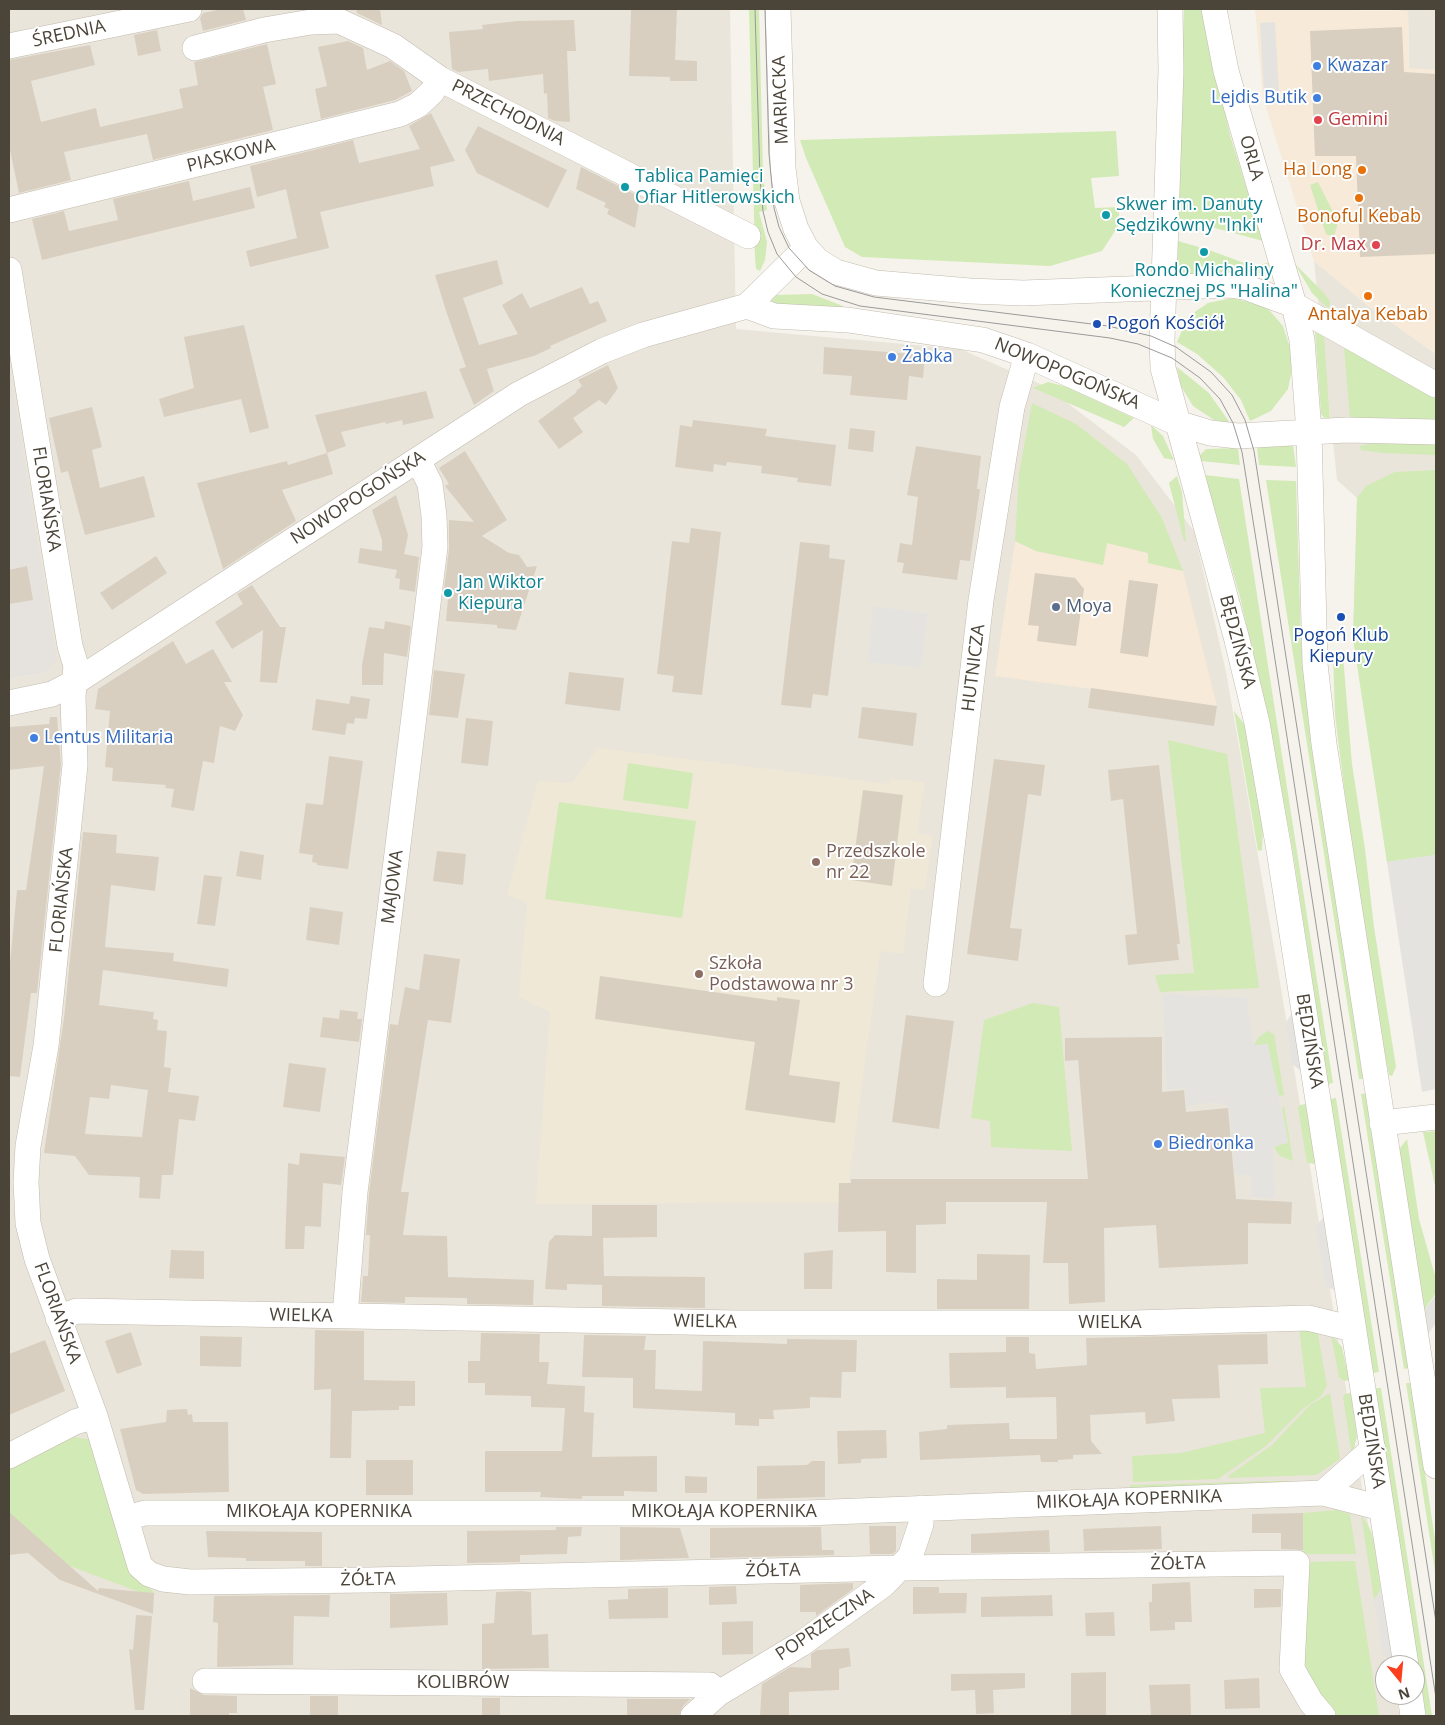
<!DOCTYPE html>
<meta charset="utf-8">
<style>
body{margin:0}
#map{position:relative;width:1445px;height:1725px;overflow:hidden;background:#f6f3ec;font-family:"Open Sans",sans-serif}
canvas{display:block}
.frame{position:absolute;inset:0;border:10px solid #4b4439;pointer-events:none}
.north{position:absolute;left:1375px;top:1655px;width:50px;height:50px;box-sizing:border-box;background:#fff;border:1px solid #b7b4b0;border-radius:50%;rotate:163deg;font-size:14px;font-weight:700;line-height:20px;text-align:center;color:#4b4439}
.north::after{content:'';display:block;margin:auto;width:18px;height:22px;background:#fc3f1d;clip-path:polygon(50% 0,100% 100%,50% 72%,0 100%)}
</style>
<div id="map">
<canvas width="1445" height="1725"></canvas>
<div class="frame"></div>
<div class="north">N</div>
</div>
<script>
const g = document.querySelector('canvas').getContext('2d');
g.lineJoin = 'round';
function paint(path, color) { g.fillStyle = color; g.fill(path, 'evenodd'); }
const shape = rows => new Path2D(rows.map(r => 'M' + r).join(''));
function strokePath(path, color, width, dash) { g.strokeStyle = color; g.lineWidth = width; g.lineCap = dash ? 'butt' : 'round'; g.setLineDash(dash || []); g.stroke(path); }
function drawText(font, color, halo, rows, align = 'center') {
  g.font = font + ' "Open Sans",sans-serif'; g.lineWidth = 4; g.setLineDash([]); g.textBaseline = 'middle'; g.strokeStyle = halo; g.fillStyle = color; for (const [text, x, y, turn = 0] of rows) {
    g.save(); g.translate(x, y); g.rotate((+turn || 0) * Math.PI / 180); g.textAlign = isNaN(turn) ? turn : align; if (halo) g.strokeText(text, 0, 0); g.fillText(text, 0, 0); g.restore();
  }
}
const residential = shape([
 [9,9,730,9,736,329,960,349,1045,386,1136,455,1194,531,1226,672,1280,982,1391,1665,1385,1665,1385,1695,1396,1695,1400,1716,9,1716,9,679,43,673,9,367],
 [1371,9,1436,9,1436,142,1410,141,1408,11],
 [1314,261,1367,305,1436,354,1436,855,1387,862,1353,638,1357,498,1337,480]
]);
const commercial = shape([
 [1255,9,1408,11,1409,68,1436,70,1436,354,1367,305,1314,261,1263,98],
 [1015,541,1036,551,1103,565,1107,543,1148,553,1148,563,1183,571,1217,706,995,676]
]);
const industrial = shape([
 [9,367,57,661,43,673,9,679]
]);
const education = shape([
 [598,748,889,784,890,779,925,782,917,833,933,836,925,890,911,888,903,954,880,951,846,1202,536,1204,550,1012,519,997,527,902,507,895,538,781,572,783]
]);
const green = shape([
 [749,9,759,9,763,172,767,210,759,212,767,242,765,260,760,271,756,269,755,258],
 [1184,9,1202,9,1230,135,1263,241,1178,218],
 [1116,131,1119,176,1091,178,1095,208,1119,207,1119,225,1102,251,1050,266,862,257,845,247,806,158,800,140],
 [1318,182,1338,222,1334,237,1326,234,1310,185],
 [1178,241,1199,247,1198,254,1207,256,1209,250,1247,264,1256,265,1268,263,1272,272,1267,275,1251,272,1180,274,1177,271],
 [1295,264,1323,292,1330,301,1329,309,1312,293],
 [812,294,843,306,843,310,773,304,771,299,772,296,776,295],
 [1232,298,1264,306,1270,311,1283,326,1290,348,1292,369,1288,389,1271,411,1250,421,1241,400,1223,377,1197,354,1177,342,1185,324,1196,311,1208,303],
 [1315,332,1324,337,1330,419,1323,417,1321,413],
 [1344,348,1436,396,1436,424,1350,419],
 [1177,367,1209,393,1230,423,1214,420,1193,406,1181,386],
 [1048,382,1067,387,1134,418,1124,427,1033,388],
 [1032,403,1076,424,1127,464,1162,518,1183,571,1148,563,1148,553,1107,543,1103,565,1036,551,1015,541,1019,473],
 [1151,425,1163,436,1174,460,1164,458,1153,439],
 [1375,443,1436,444,1436,455,1382,453,1361,450,1360,446],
 [1293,445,1296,467,1259,465,1257,447],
 [1238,448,1240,465,1201,461,1200,455,1206,449],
 [1436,470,1436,855,1387,862,1353,638,1357,498,1366,486,1395,472],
 [1205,475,1239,479,1333,1083,1328,1084,1292,847,1270,727,1240,597],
 [1177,476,1182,492,1186,541,1184,541,1169,483],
 [1266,480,1296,481,1301,640,1309,724,1363,1079,1359,1079],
 [1333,656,1343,656,1352,764,1365,849,1374,927,1396,1067,1392,1076,1389,1075,1385,1055,1350,835,1335,715],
 [1234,711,1245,725,1263,827,1262,850,1258,851],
 [1168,740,1227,754,1259,988,1160,992,1155,975,1194,973],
 [628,763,693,773,688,809,623,800],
 [559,802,696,821,682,918,545,899],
 [1033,1003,1059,1007,1072,1151,991,1147,990,1121,971,1118,984,1020],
 [1267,1031,1274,1034,1284,1095,1279,1096,1267,1045,1254,1045,1259,1037],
 [1366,1093,1409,1368,1404,1369,1361,1094],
 [1336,1098,1379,1372,1373,1373,1330,1099],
 [1306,1104,1316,1164,1307,1163,1298,1108,1300,1105],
 [1284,1106,1293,1161,1280,1156,1274,1147,1288,1142,1282,1108],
 [1436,1131,1436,1190,1423,1132],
 [1407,1139,1419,1219,1436,1279,1436,1293,1424,1310,1400,1157,1400,1148],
 [1299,1327,1317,1329,1327,1386,1321,1396,1304,1408,1266,1446,1218,1479,1133,1482,1132,1456,1181,1453,1265,1433,1260,1388,1306,1387],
 [1331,1335,1342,1347,1349,1380,1344,1381,1339,1377],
 [1406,1383,1411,1383,1424,1465,1436,1547,1436,1578],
 [1375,1388,1381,1388,1432,1716,1426,1716],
 [1330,1393,1340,1459,1316,1475,1229,1478,1228,1476,1272,1445,1310,1405],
 [1351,1393,1357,1436,1352,1456,1343,1397,1345,1394],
 [74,1437,92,1440,132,1569,155,1594,139,1592,70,1566,12,1515,9,1515,9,1466],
 [1273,1481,1313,1481,1130,1490,1130,1485],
 [1337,1510,1350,1514,1356,1554,1303,1554,1303,1513],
 [1361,1514,1371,1531,1374,1542,1381,1590,1374,1600],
 [1355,1561,1379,1716,1330,1716,1308,1686,1301,1625,1300,1562]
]);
const parking = shape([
 [1275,22,1279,93,1264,94,1260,23],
 [873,606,928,614,921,668,868,662],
 [1436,855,1436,1089,1422,1092,1387,862],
 [1163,994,1248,998,1248,1010,1254,1045,1268,1044,1288,1143,1273,1146,1275,1198,1251,1197,1251,1175,1235,1175,1229,1107,1217,1102,1187,1106,1185,1088,1167,1090],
 [1292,1014,1301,1071,1292,1064,1286,1022],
 [1324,1216,1335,1290,1326,1287,1316,1227],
 [1435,1296,1436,1323,1428,1334,1424,1310],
 [1381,1590,1393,1661,1383,1654,1374,1600]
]);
const building = shape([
 [222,9,243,9,246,20,203,31,200,18,203,13],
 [356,9,380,9,382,25,357,13],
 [631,9,677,9,675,60,697,61,697,81,670,81,670,77,629,76],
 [574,20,576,51,567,51,570,122,555,121,548,118,547,93,544,94,543,74,489,81,488,69,458,72,452,69,449,32,483,29,482,25,518,21],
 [1402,27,1404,72,1436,74,1436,254,1360,257,1356,156,1315,156,1310,31],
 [157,30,161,51,138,56,134,35],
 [348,41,363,48,367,70,390,61,404,71,412,91,395,100,321,119,315,89,327,86,318,47],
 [267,44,276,84,263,87,273,130,153,160,147,134,64,152,71,180,19,193,9,145,9,60,90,45,95,65,31,81,41,122,96,108,100,127,183,108,179,89,198,85,194,62],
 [431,113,455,161,430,167,434,186,320,212,329,248,250,267,246,251,297,238,286,189,257,197,250,166,353,140,359,163,420,149,409,126],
 [478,126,567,170,548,208,477,173,465,150],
 [581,167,640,197,635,228,607,214,609,209,604,207,606,203,576,189],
 [189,181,193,201,250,187,255,208,42,260,32,219,64,211,69,231,118,220,113,199],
 [497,260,503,284,463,298,479,345,518,334,502,305,522,293,530,308,582,287,590,304,598,301,607,321,550,346,551,348,534,356,487,369,494,391,474,405,459,369,466,367,447,314,435,275],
 [244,325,269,428,250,433,241,399,164,417,159,399,194,388,184,337],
 [824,347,925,355,923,378,909,376,907,400,850,395,852,376,823,374],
 [608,365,618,388,606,405,599,400,573,418,583,432,559,449,538,421,577,392,576,391,582,386,578,380],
 [426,391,434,418,403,425,402,420,386,424,385,422,341,432,346,446,327,453,333,474,282,490,296,521,223,569,197,483,287,461,288,465,327,453,315,415],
 [92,407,102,447,92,450,100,488,144,476,155,517,85,535,68,471,61,473,49,418],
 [693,420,767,429,765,436,836,445,831,486,797,482,798,478,761,473,762,466,727,462,726,466,714,464,713,472,675,467,680,425,692,427],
 [850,428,875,431,873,452,848,449],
 [916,446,981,456,977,489,980,489,970,561,960,560,957,580,902,573,904,563,897,562,900,543,912,545,918,497,907,495],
 [465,451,507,520,482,536,509,553,519,555,527,567,537,566,516,630,497,628,497,625,446,621,448,598,443,597,449,549,449,520,474,522,445,486,449,484,439,468],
 [396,495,408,535,404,554,419,557,415,592,399,589,400,579,395,578,397,570,358,563,360,548,382,551,382,540,372,510],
 [691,528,721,532,702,695,672,692,674,676,657,674,672,541,689,543],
 [800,542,830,545,829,558,845,560,828,696,813,694,811,708,781,705],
 [156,556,167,573,112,610,100,593],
 [27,566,33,600,9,604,9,570],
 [1035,573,1075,578,1084,589,1076,646,1037,641,1039,626,1028,625],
 [1129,580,1158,584,1148,657,1120,653],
 [252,585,280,627,286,627,277,683,260,682,263,630,232,649,215,622,243,604,237,594],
 [385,621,411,626,407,657,384,653,383,685,362,685,362,665,369,627,384,629],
 [173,641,186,664,213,649,232,682,224,682,243,715,235,731,220,726,214,763,203,761,194,811,171,807,174,789,165,788,166,785,112,781,113,768,105,767,110,711,95,709,98,689],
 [434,670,465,674,458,718,429,715],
 [569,672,624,678,620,711,565,704],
 [1091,688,1217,706,1214,726,1088,708],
 [351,696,370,699,367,719,355,718,354,724,347,723,345,735,312,730,316,699,349,704],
 [862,707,917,713,913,746,858,738],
 [50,717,57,717,61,764,37,993,31,993,20,1077,9,1076,9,974,17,890,26,890,44,766,9,770,9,727,49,724],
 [466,718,493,721,488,766,461,763],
 [329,756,363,761,348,869,317,865,317,863,312,862,313,855,299,853,306,803,323,805],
 [994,759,1045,765,1041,796,1028,794,1010,928,1022,929,1018,961,967,954],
 [1159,765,1180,944,1177,944,1179,960,1128,965,1125,935,1137,934,1123,799,1111,801,1108,770],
 [863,790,903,795,892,886,851,880],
 [83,832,117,835,116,853,159,857,155,891,111,885,105,947,174,953,173,961,229,969,227,987,103,970,99,1005,154,1012,153,1019,158,1020,157,1030,167,1031,164,1067,171,1068,168,1092,199,1096,195,1121,179,1119,173,1175,162,1175,160,1199,139,1198,140,1177,89,1175,75,1156,44,1153,64,1018],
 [111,1085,148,1090,142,1137,85,1134,90,1097,109,1099],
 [240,851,264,855,261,880,236,876],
 [437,851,466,854,463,885,433,881],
 [204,875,222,877,215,926,197,924],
 [310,907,343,912,339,945,306,940],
 [424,954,460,959,451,1023,428,1020,401,1192,409,1192,403,1235,447,1236,448,1277,534,1280,533,1305,467,1304,467,1298,405,1297,405,1303,361,1302,363,1276,368,1276,370,1235,366,1235,369,1193,390,1024,398,1025,405,987,419,990],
 [600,976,777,1001,777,997,800,1000,789,1075,840,1082,835,1123,745,1110,755,1042,595,1019],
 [340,1010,358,1012,357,1019,362,1019,359,1042,320,1037,323,1017,339,1019],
 [906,1015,954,1021,939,1129,892,1122],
 [1162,1037,1162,1092,1184,1090,1186,1112,1228,1108,1236,1199,1292,1202,1291,1224,1248,1223,1248,1264,1159,1268,1156,1225,1104,1228,1105,1302,1069,1304,1068,1263,1043,1263,1047,1202,946,1202,946,1224,916,1225,916,1273,886,1272,886,1231,838,1232,839,1183,851,1183,851,1179,1088,1179,1078,1060,1065,1061,1065,1038],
 [289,1063,326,1068,320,1112,283,1107],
 [300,1153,345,1157,341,1185,323,1183,321,1227,305,1226,304,1249,285,1249,288,1163,299,1165],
 [592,1205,657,1205,657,1237,603,1238,604,1276,705,1277,705,1308,602,1306,602,1285,567,1284,567,1290,545,1289,549,1242,555,1235,592,1236],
 [171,1250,204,1251,204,1279,169,1278],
 [833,1250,832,1289,804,1289,804,1253],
 [977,1254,1030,1255,1029,1309,937,1309,937,1279,977,1280],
 [315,1330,364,1331,364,1380,415,1381,415,1406,399,1406,399,1410,352,1411,351,1458,330,1458,331,1389,314,1390],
 [131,1332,142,1365,117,1374,105,1341],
 [481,1333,540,1334,539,1362,549,1362,547,1384,585,1386,584,1412,594,1413,592,1457,657,1456,657,1492,624,1491,624,1496,582,1496,582,1499,540,1497,541,1492,485,1492,485,1451,562,1451,565,1408,531,1407,531,1396,485,1395,485,1383,468,1383,468,1361,480,1361],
 [1267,1334,1268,1364,1218,1365,1220,1398,1172,1399,1175,1421,1146,1424,1145,1412,1090,1415,1091,1441,1102,1454,1073,1455,1073,1459,1058,1460,1058,1462,1041,1462,1040,1455,920,1460,919,1432,947,1429,947,1425,1009,1423,1010,1439,1057,1439,1056,1397,1006,1398,1006,1387,950,1388,949,1353,1006,1352,1006,1337,1029,1337,1029,1353,1035,1354,1036,1369,1087,1365,1086,1338],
 [584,1335,646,1336,644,1350,656,1350,655,1389,702,1391,703,1341,787,1344,787,1339,857,1340,856,1372,842,1372,841,1398,810,1397,810,1408,773,1410,774,1419,759,1419,759,1426,735,1425,735,1413,633,1408,633,1378,582,1377],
 [200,1336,242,1337,241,1367,200,1366],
 [45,1340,65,1391,9,1415,9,1354],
 [187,1409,188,1415,192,1414,193,1422,228,1422,229,1492,143,1494,136,1490,120,1429,166,1422,167,1410],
 [886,1430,887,1458,861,1459,861,1463,838,1464,837,1431],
 [366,1460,413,1460,413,1495,366,1495],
 [812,1461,825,1461,825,1497,757,1499,757,1466,807,1465],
 [685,1476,707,1477,707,1493,685,1493],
 [9,1512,98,1591,99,1588,154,1593,153,1614,60,1580,28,1553,9,1555],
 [1303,1513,1303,1550,1281,1549,1281,1533,1252,1533,1252,1514],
 [869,1526,896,1526,896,1551,893,1554,870,1554],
 [1161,1526,1162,1549,1084,1551,1083,1529],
 [556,1527,582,1527,581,1536,568,1537,567,1554,520,1555,520,1562,467,1563,467,1531,556,1530],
 [620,1527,680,1528,689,1558,620,1560],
 [821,1527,822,1550,834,1550,834,1555,710,1558,710,1528],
 [1049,1530,1050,1552,971,1553,971,1534],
 [206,1531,322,1532,322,1566,305,1566,305,1561,246,1561,246,1558,208,1557],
 [1190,1582,1192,1622,1175,1622,1175,1630,1150,1631,1149,1602,1152,1602,1152,1584],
 [853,1583,853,1589,816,1616,816,1612,800,1612,800,1585],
 [736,1586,737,1604,709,1605,709,1587],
 [913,1587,939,1587,939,1593,967,1593,966,1613,913,1614],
 [668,1588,668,1618,609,1619,608,1600,628,1599,628,1589],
 [1254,1589,1281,1589,1281,1607,1254,1608],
 [521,1591,531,1592,532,1635,548,1634,549,1668,482,1669,482,1624,494,1623,496,1592],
 [447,1593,448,1625,390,1628,390,1594],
 [330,1595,329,1617,294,1616,293,1665,217,1667,218,1623,213,1622,214,1596],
 [1052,1595,1053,1616,981,1617,981,1597],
 [1114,1612,1115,1636,1086,1636,1085,1613],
 [136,1615,152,1616,144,1710,135,1710,129,1649,133,1650],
 [753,1621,753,1654,722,1655,722,1622],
 [849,1648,851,1666,839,1669,839,1690,789,1692,789,1716,760,1716,762,1684,790,1667,811,1668,811,1654,817,1650],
 [1106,1672,1106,1716,1071,1716,1071,1673],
 [1025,1673,1025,1688,993,1690,994,1713,976,1714,975,1690,951,1691,951,1674],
 [1259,1678,1260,1708,1225,1709,1224,1680],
 [1190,1684,1191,1716,1151,1716,1149,1685],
 [190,1688,204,1695,237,1696,237,1713,229,1713,229,1716,190,1716],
 [310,1696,338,1696,338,1716,310,1716],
 [482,1698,500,1698,500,1716,482,1716],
 [627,1699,690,1699,683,1706,679,1716,627,1716]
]);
const minor = shape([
 [778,9,783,168,787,201,796,229,806,248,818,261,836,272,876,283,970,291,1023,293,1230,285,1245,287,1294,305,1436,385],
 [1170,9,1171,71,1162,341,1163,368,1237,640,1257,723,1279,850,1406,1665],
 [1214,9,1226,71,1294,305,1302,340,1309,432,1315,664,1324,744,1436,1466],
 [9,46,189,9],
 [195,48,264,30,311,22,339,21,393,46,440,79,748,236],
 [9,210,400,114,418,105,432,92,440,79],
 [9,270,70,646,76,666,73,696,75,765,46,1046,28,1146,26,1182,28,1223,37,1259,95,1416,140,1566,149,1574,163,1579,190,1582,369,1580,899,1568,1297,1563,1292,1669,1311,1702,1323,1716],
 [747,306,774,316,848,320,983,340,1027,355,1177,423,1210,433,1238,436,1346,430,1436,432],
 [9,703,52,694,75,682,519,394,602,351,643,335,747,306,806,248],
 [936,984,981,600,1012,407,1027,355],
 [1382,1123,1436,1117],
 [345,1316,355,1192,435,547,434,516,430,484,418,460],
 [58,1318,77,1311,737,1323,1133,1323,1308,1318,1353,1329],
 [9,1456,75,1422,95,1416],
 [1323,1493,1373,1449],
 [126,1518,145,1513,806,1513,1323,1493,1381,1508],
 [205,1681,710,1685,719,1693],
 [1410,1695,1413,1716],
 [693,1716,719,1693,801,1644,883,1585,910,1557,921,1524,921,1508]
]);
const tram = shape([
 [755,9,760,179,763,211,768,232,777,254,796,277,822,294,860,306,1110,338,1138,344,1172,358,1200,378,1220,399,1233,423,1242,452,1267,608,1436,1698],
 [765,9,769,154,774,208,779,227,789,248,809,270,835,286,874,297,1108,326,1151,336,1176,347,1211,372,1232,395,1245,420,1254,451,1436,1622]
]);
const markers = [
 [1317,66,5,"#3f7fe0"],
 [1317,98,5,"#3f7fe0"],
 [1318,120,5,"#e0444e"],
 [1362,170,5,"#e8710a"],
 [625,187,5,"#0f9aa8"],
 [1359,198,5,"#e8710a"],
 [1106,215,5,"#0f9aa8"],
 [1376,245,5,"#e0444e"],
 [1204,252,5,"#0f9aa8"],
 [1368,296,5,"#e8710a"],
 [1097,324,5,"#1a4fb4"],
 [892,357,5,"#3f7fe0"],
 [448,593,5,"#0f9aa8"],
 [1056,607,5,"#5c6f8a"],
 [1341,617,5,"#1a4fb4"],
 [34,738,5,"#3f7fe0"],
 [816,862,5,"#8d6e63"],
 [699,974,5,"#8d6e63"],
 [1158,1144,5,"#3f7fe0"]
];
const streetNames = [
 ["ŚREDNIA",69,34,-12],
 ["MARIACKA",781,100,-92],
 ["PRZECHODNIA",508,113,27],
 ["PIASKOWA",231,156,-14],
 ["ORLA",1251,158,74],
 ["NOWOPOGOŃSKA",1067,374,23],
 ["NOWOPOGOŃSKA",358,498,-33],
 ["FLORIAŃSKA",46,499,81],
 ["BĘDZIŃSKA",1237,642,75],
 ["HUTNICZA",974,668,-83],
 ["MAJOWA",393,887,-83],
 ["FLORIAŃSKA",62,900,-84],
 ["BĘDZIŃSKA",1309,1041,81],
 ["FLORIAŃSKA",57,1313,70],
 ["WIELKA",301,1316,1],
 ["WIELKA",705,1322,1],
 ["WIELKA",1110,1323],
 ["BĘDZIŃSKA",1371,1441,81],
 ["MIKOŁAJA KOPERNIKA",1129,1500,-2],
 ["MIKOŁAJA KOPERNIKA",319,1512],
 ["MIKOŁAJA KOPERNIKA",724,1512],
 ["ŻÓŁTA",1178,1564,-1],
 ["ŻÓŁTA",773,1571,-1],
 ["ŻÓŁTA",368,1580,-1],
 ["POPRZECZNA",825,1625,-34],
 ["KOLIBRÓW",463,1683]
];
const shopNames = [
 ["Kwazar",1327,66],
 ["Lejdis Butik",1307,98,"right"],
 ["Żabka",902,357],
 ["Lentus Militaria",44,738],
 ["Biedronka",1168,1144]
];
const healthNames = [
 ["Gemini",1328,120],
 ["Dr. Max",1366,245,"right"]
];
const foodNames = [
 ["Ha Long",1352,170,"right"],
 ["Bonoful Kebab",1359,217],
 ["Antalya Kebab",1368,315]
];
const cultureNames = [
 ["Tablica Pamięci",635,177],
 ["Ofiar Hitlerowskich",635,198],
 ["Skwer im. Danuty",1116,205],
 ["Sędzikówny \"Inki\"",1116,226],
 ["Rondo Michaliny",1204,271,"center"],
 ["Koniecznej PS \"Halina\"",1204,292,"center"],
 ["Jan Wiktor",458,583],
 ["Kiepura",458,604]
];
const transitNames = [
 ["Pogoń Kościół",1107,324],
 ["Pogoń Klub",1341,636,"center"],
 ["Kiepury",1341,657,"center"]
];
const serviceNames = [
 ["Moya",1066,607]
];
const educationNames = [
 ["Przedszkole",826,852],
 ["nr 22",826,873],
 ["Szkoła",709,964],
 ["Podstawowa nr 3",709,985]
];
paint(residential, '#eae5da');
paint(commercial, '#f7ead8');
paint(industrial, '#e6e2dd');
paint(education, '#efe8d6');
paint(green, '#d2eab5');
paint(parking, '#e5e3e0');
paint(building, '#d8cfc1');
strokePath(minor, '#c2bbae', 26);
strokePath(minor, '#fff', 25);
strokePath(tram, '#9a9a9a', 1);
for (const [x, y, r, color] of markers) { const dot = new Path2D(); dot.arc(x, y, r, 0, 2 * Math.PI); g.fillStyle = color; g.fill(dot); strokePath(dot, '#fff', 2); }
drawText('18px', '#4b4439', '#fff', streetNames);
drawText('18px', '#366cbe', '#fff', shopNames, 'left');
drawText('18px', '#be3a42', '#fff', healthNames, 'left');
drawText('18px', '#c56008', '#fff', foodNames);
drawText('18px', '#0d838f', '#fff', cultureNames, 'left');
drawText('18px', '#164399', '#fff', transitNames, 'left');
drawText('18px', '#4e5e75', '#fff', serviceNames, 'left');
drawText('18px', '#785e54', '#fff', educationNames, 'left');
</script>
